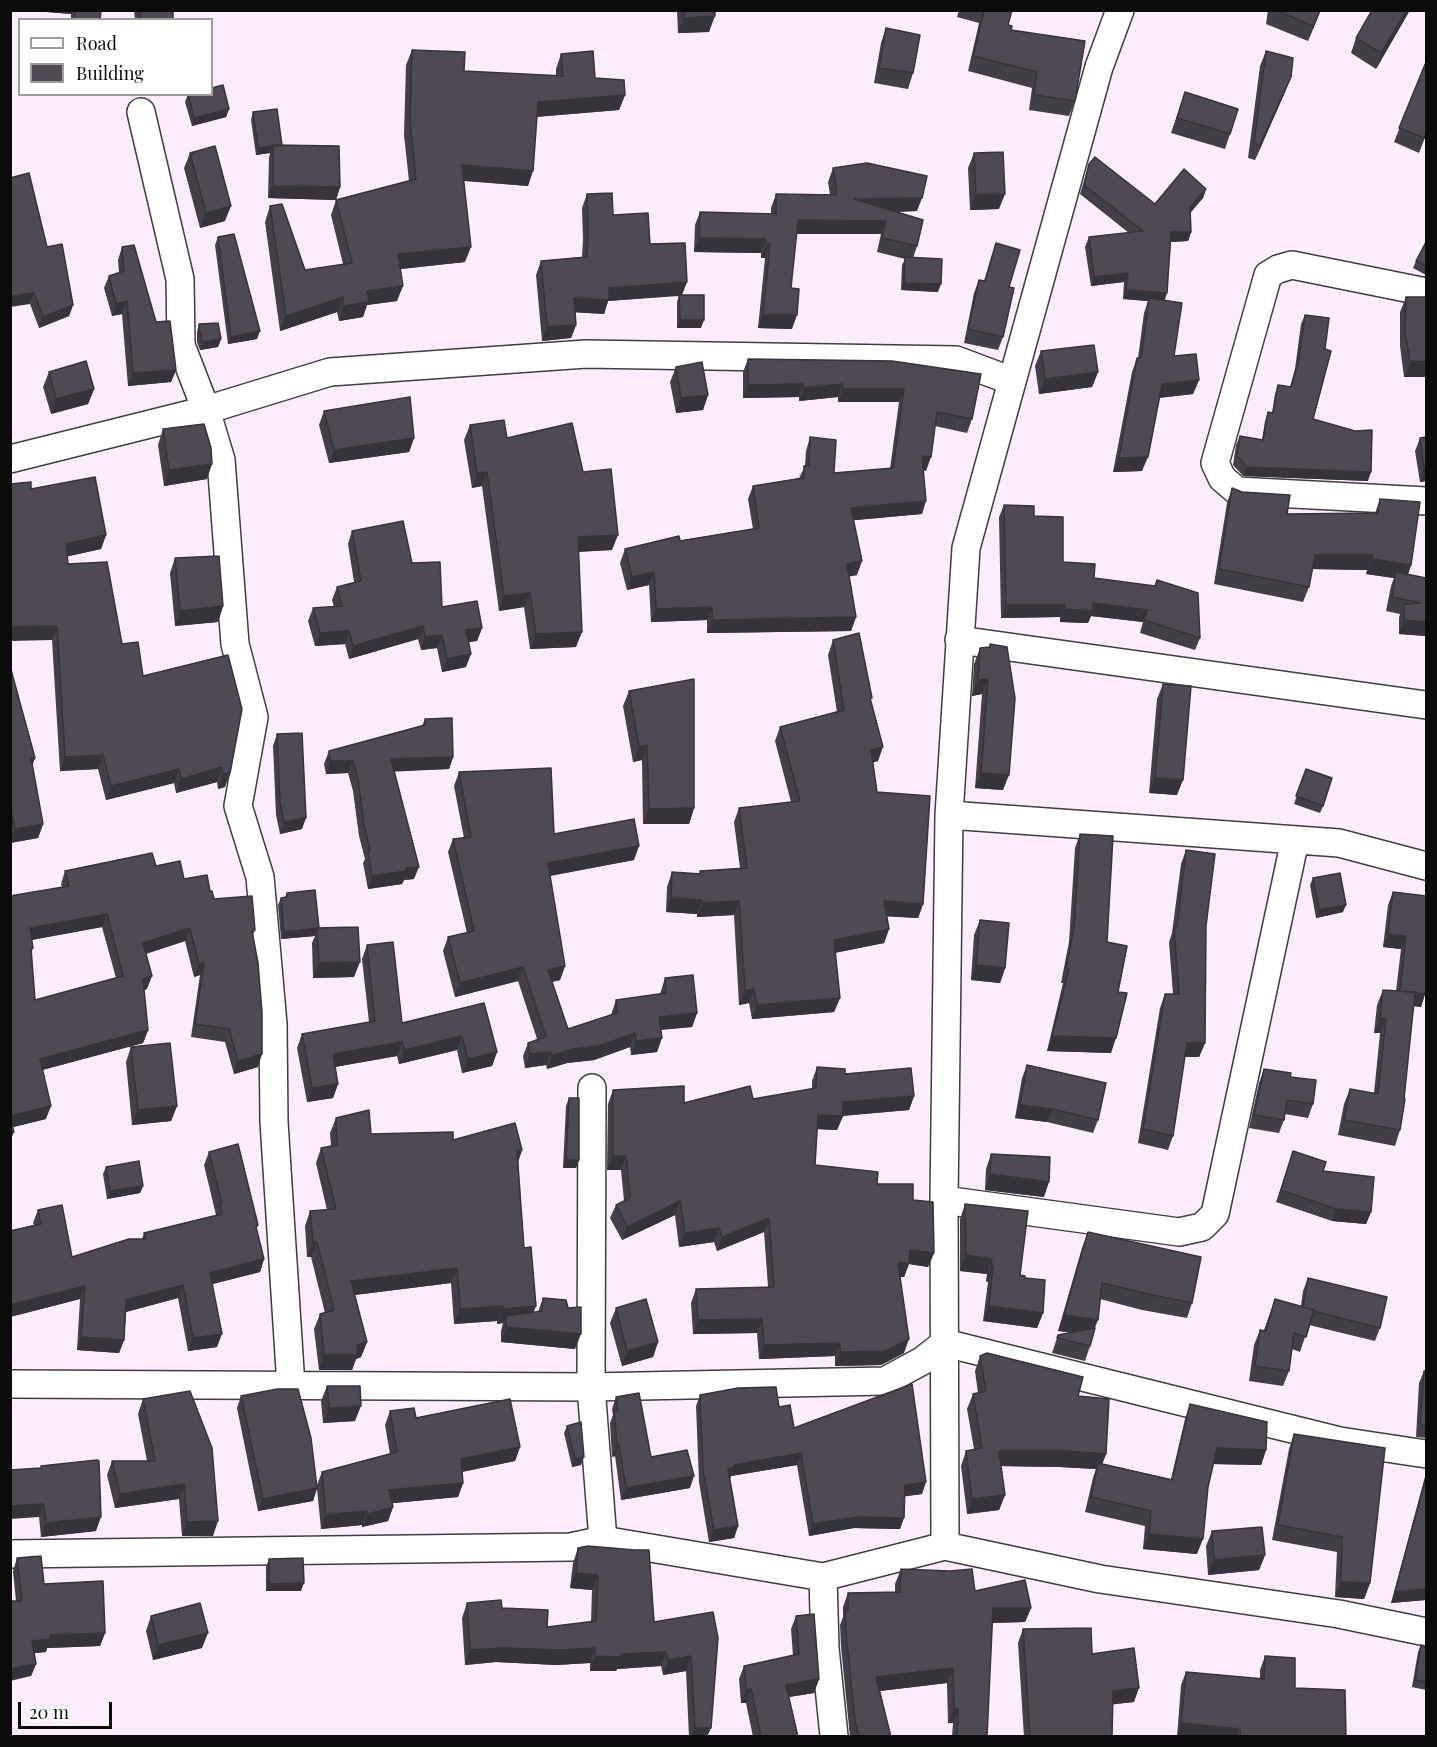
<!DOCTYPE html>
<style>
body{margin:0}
#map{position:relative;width:1437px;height:1747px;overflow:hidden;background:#fdecfd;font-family:"Playfair Display",serif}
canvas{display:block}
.frame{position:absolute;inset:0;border:12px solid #0b0b0b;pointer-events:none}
.legend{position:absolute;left:18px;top:18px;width:195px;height:78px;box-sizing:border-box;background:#fff;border:2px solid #9d9d9d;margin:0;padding:8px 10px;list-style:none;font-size:18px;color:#0b0b0b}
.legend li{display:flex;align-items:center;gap:12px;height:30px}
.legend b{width:30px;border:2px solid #9d9d9d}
.scale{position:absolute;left:18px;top:1702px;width:94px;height:27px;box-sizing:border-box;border:3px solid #0b0b0b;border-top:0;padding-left:8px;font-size:18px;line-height:21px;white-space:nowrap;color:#0b0b0b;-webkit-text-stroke:4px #fff;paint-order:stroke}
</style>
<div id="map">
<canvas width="1437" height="1747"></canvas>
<div class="frame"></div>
<ul class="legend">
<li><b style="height:8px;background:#fff"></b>Road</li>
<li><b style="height:16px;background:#4e4953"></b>Building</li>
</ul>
<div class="scale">20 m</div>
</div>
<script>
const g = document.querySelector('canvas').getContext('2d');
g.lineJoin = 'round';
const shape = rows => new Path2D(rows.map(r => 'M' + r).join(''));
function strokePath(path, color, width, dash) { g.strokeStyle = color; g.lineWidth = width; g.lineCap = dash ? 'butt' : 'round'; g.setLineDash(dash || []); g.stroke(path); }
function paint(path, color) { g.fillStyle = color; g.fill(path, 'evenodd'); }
const minor = shape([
 [141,112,180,279,181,345,206,410,221,460,235,644,254,717,238,806,260,877,273,1024,274,1122,291,1386],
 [1426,292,1292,265,1278,269,1268,275,1215,463,1222,478,1237,491,1426,501],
 [10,459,206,410,330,372,586,354,956,360,1012,381],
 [959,640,1426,705],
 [949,815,1339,843,1426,866],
 [592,1088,591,1387,603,1540],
 [944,1200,1179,1232,1202,1227,1215,1214,1295,840],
 [10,1384,591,1387,885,1381,922,1361,945,1343,1340,1441,1426,1454],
 [945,1546,1100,1579,1339,1614,1426,1632],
 [10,1554,571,1547,603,1540,823,1577],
 [834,1736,825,1648,823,1577,945,1546,944,1200,949,815,966,548,1099,67,1120,10]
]);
const wall = shape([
 [35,10,101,10,100,20,71,20,71,14,35,11],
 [134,10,173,10,173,20,135,20],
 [677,10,715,10,709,32,678,33],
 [959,10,1012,10,1008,25,1011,30,1075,101,1069,116,1029,110,1032,88,968,71,979,23,957,17],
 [1268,10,1321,10,1308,41,1266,24],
 [1372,10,1410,10,1376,69,1351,53,1356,38],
 [886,28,913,73,908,89,874,83,881,43],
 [412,50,464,71,556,76,556,69,561,54,595,78,625,95,619,110,537,117,528,186,464,181,465,262,400,269,397,301,367,305,363,317,339,321,337,312,280,331,265,222,270,206,305,270,343,264,331,215,336,200,409,181,404,135,406,65],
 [1266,51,1285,92,1255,160,1248,158,1260,66],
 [1426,62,1426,135,1419,153,1394,142],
 [1185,92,1230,134,1225,149,1171,133],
 [188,94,229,109,226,117,192,126,185,102],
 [253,112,282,145,340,187,336,200,268,198,269,158,270,153,256,155,251,120],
 [190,153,225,221,200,228,184,168],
 [974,153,999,209,970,210,968,168],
 [1089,164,1155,204,1206,189,1203,198,1190,212,1191,232,1188,241,1171,242,1165,300,1174,356,1199,380,1193,394,1159,398,1142,471,1113,472,1132,372,1137,358,1138,358,1144,313,1148,301,1123,299,1124,282,1091,286,1085,247,1089,237,1129,233,1080,194],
 [833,168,917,211,896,212,917,246,913,258,938,292,901,290,902,265,905,259,877,252,881,234,796,234,791,288,792,329,758,328,765,258,761,258,761,253,694,252,695,225,700,212,771,214,771,208,776,194,830,195,828,182],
 [587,194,650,244,682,295,701,328,677,328,677,302,679,296,608,301,604,314,575,312,576,325,571,338,542,341,536,275,541,261,582,257,583,239,582,208],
 [218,237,257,339,228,344,215,245],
 [1426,242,1426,275,1413,268,1416,261],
 [996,243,1009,287,1003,337,998,350,964,343,974,293,979,280,984,281],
 [47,247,73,305,69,316,39,328,30,304],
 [122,247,156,322,176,370,171,382,128,386,122,314,112,316,104,288,109,276,119,273,118,260],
 [1406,297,1426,297,1426,377,1404,377,1400,346,1400,312],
 [1305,315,1313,419,1368,481,1243,476,1233,465,1236,445,1240,436,1262,440,1265,421,1268,412,1272,413,1275,394,1278,385,1290,387,1295,369,1301,324],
 [199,324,221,339,218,347,200,350,197,342,197,332],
 [1041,351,1098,372,1092,387,1039,394,1035,366],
 [748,359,892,361,972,419,967,433,935,426,926,471,924,470,922,514,853,520,857,575,849,576,856,617,851,631,707,633,707,620,651,622,649,585,627,590,620,563,625,549,753,529,748,499,753,486,799,478,805,466,806,451,810,437,834,473,890,469,899,402,838,402,838,397,799,401,799,397,743,398,743,372],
 [676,367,708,395,703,410,676,413,670,382],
 [49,372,94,389,88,404,51,414,43,387],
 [324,411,414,438,409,452,329,463,319,425],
 [470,425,507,438,583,472,612,550,578,552,576,647,530,649,524,607,499,611,482,486,472,488,464,440],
 [163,429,207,479,164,486,158,445],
 [1420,438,1426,481,1420,482,1415,451],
 [1232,488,1287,514,1375,513,1380,499,1411,565,1408,574,1426,578,1426,636,1399,634,1399,618,1400,614,1386,611,1391,586,1394,578,1366,574,1367,570,1312,569,1309,587,1303,602,1214,584,1227,503],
 [31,489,106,535,101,549,68,556,68,564,143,676,228,655,225,787,218,789,217,782,176,793,174,783,106,800,98,769,60,771,52,640],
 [1004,505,1034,516,1063,562,1094,578,1200,638,1195,650,1140,633,1143,622,1091,616,1088,623,1060,622,1060,617,1001,618,999,517],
 [352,531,412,563,442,607,482,628,477,641,468,642,466,667,442,672,437,648,421,650,418,639,349,659,345,644,315,646,308,621,313,608,334,607,332,600,337,587,354,582,348,544],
 [175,558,223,606,218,622,175,626,170,573],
 [833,640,871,701,878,761,872,763,877,792,923,904,918,918,887,916,889,929,884,943,835,953,840,998,834,1012,752,1019,749,1003,739,1005,734,915,697,917,697,914,666,912,667,887,672,872,699,874,700,871,740,868,734,822,739,808,791,802,775,741,780,727,837,712,828,655],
 [990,644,1003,790,975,788,982,694,972,696,974,664,980,648,989,647],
 [10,666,35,758,32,766,43,824,38,838,10,843],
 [1163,684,1177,795,1149,793,1157,699],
 [629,691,694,808,689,824,643,824,642,760,633,762,623,706],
 [425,719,453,757,449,769,394,771,414,879,404,880,402,884,368,889,363,863,365,859,359,836,353,791,348,773,326,774,324,764,329,751,422,726],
 [277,734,302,829,280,834,276,815,273,746],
 [1306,769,1323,806,1320,813,1294,804],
 [459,772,554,834,634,860,550,876,565,966,560,980,552,982,568,1029,611,1015,616,1000,660,994,665,978,697,1013,692,1027,661,1030,657,1052,631,1055,630,1047,594,1060,567,1063,547,1069,546,1065,525,1068,523,1056,528,1043,537,1039,518,981,455,997,443,951,448,937,467,933,448,852,453,839,464,838,454,786],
 [1080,834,1107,942,1118,992,1111,1053,1047,1051,1063,983,1061,983,1069,942,1075,848],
 [1186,850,1206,926,1205,1043,1199,1057,1185,1057,1173,1136,1168,1150,1138,1143,1160,1008,1165,994,1173,994,1169,942,1172,933,1181,864],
 [156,866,210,891,214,899,255,930,253,935,258,1067,234,1074,225,1042,191,1037,200,975,194,977,185,941,146,954,147,989,144,990,148,1030,143,1043,42,1070,46,1119,12,1127,10,896,62,887,61,884,65,871],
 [102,927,116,978,35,1000,31,954,33,948,32,940],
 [1313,878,1343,912,1316,918,1310,885],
 [1393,892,1425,994,1421,1007,1414,1006,1400,1130,1395,1146,1338,1135,1344,1104,1350,1089,1374,1093,1380,1033,1374,1033,1377,1005,1383,990,1396,991,1401,949,1383,947,1388,905],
 [287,893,319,928,354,977,313,978,312,943,315,936,281,939,278,905,281,898,285,897],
 [980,920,1005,968,1000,983,971,980,974,935],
 [367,945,402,1023,484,1003,497,1052,492,1066,462,1073,457,1050,399,1064,397,1056,335,1067,338,1084,333,1098,307,1102,297,1048,302,1034,369,1022,362,959],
 [131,1047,177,1106,171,1121,132,1125,126,1062],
 [1027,1065,1098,1120,1093,1133,1047,1122,1015,1118,1022,1078],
 [817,1067,845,1074,914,1096,909,1110,843,1116,837,1130,817,1129,815,1165,877,1184,913,1200,934,1253,928,1267,909,1264,904,1277,900,1277,904,1353,881,1365,835,1366,835,1356,759,1359,757,1333,693,1334,691,1303,696,1289,768,1287,764,1232,717,1251,714,1242,679,1247,675,1215,622,1240,610,1218,616,1205,624,1201,621,1170,607,1170,608,1104,613,1090,684,1103,753,1099,812,1089,812,1081],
 [1264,1069,1290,1077,1313,1104,1308,1118,1285,1114,1284,1120,1279,1133,1249,1128,1259,1083],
 [569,1098,579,1160,576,1168,563,1168,566,1106],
 [336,1118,371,1134,453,1140,522,1150,518,1162,524,1248,536,1306,533,1312,538,1312,543,1298,575,1349,501,1342,501,1331,503,1323,497,1324,497,1321,454,1324,451,1283,355,1295,367,1342,361,1357,356,1359,352,1370,319,1370,314,1329,320,1314,325,1313,311,1257,307,1257,305,1226,310,1211,327,1210,316,1163,321,1148,331,1146,330,1133],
 [1293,1151,1323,1171,1371,1212,1366,1224,1332,1221,1276,1202],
 [209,1152,258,1225,256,1230,264,1259,260,1272,212,1284,217,1347,188,1351,178,1298,126,1312,124,1340,119,1353,77,1350,80,1299,10,1317,10,1231,34,1225,33,1223,38,1210,72,1257,142,1239,144,1233,216,1215,204,1165],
 [991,1154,1044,1197,985,1190,986,1169],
 [106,1167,143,1186,140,1193,107,1199,103,1174],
 [965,1204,1020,1275,1025,1278,1043,1313,1037,1328,983,1321,988,1282,986,1281,987,1274,960,1271,960,1219],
 [1088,1232,1192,1303,1187,1318,1142,1310,1100,1299,1094,1330,1090,1346,1085,1361,1052,1353,1058,1335,1072,1332,1058,1331,1082,1248],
 [1308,1278,1380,1328,1375,1341,1309,1325,1300,1352,1292,1349,1289,1371,1283,1386,1249,1381,1254,1345,1260,1330,1264,1330,1275,1299,1301,1306,1303,1291],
 [616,1308,658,1342,653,1357,622,1366,610,1323],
 [980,1356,1078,1396,1106,1454,1102,1464,1171,1479,1185,1419,1190,1404,1266,1450,1261,1465,1213,1464,1208,1487,1197,1554,1143,1549,1145,1526,1085,1512,1093,1478,1096,1469,1060,1467,1001,1466,1005,1495,999,1510,967,1514,961,1466,966,1451,974,1449,967,1409,973,1394,978,1393,975,1371],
 [1424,1371,1426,1372,1426,1438,1416,1437,1419,1383],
 [327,1386,355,1421,323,1423,321,1401],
 [700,1395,779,1407,794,1428,922,1494,905,1496,900,1529,854,1528,809,1536,797,1465,731,1476,730,1479,738,1526,734,1538,709,1542,699,1482,696,1406],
 [241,1396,317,1485,322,1472,390,1454,385,1425,390,1411,520,1447,515,1461,462,1472,463,1483,458,1497,392,1503,393,1507,388,1521,362,1527,362,1525,321,1529,317,1489,313,1501,258,1511,237,1408],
 [616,1397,651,1457,690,1488,621,1500,615,1456,612,1457,610,1423,613,1415,612,1409],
 [143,1399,213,1536,182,1536,179,1499,115,1508,107,1475,112,1461,147,1461,138,1414],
 [567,1426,581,1465,572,1467,564,1433],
 [1294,1434,1370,1583,1364,1599,1335,1597,1337,1552,1272,1540,1289,1449],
 [41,1466,96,1531,41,1537,39,1517],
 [1426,1473,1426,1600,1391,1603],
 [1212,1531,1265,1555,1259,1570,1208,1575,1206,1546],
 [578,1548,654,1622,713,1612,707,1737,689,1737,686,1671,663,1675,661,1666,617,1669,616,1671,590,1671,590,1663,556,1665,496,1662,465,1665,462,1618,467,1603,502,1608,547,1627,591,1622,592,1590,570,1588,573,1563],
 [17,1558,44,1584,105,1633,100,1646,47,1648,46,1652,34,1653,36,1664,31,1676,16,1601,13,1571],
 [269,1559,301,1591,266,1591,266,1567],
 [901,1569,1031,1608,1025,1622,992,1623,987,1737,952,1737,953,1723,948,1723,947,1683,880,1691,891,1737,850,1737,841,1647,840,1625,843,1617,843,1607,848,1593,895,1592,895,1584],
 [151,1616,202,1648,153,1660,146,1631],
 [796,1616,819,1679,814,1693,789,1697,798,1737,753,1737,746,1703,741,1703,739,1679,744,1666,793,1656,791,1629],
 [1023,1629,1092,1654,1134,1702,1113,1704,1112,1737,1024,1737,1018,1643],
 [1421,1645,1426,1646,1426,1690,1412,1687,1418,1652],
 [1265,1656,1295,1688,1346,1737,1177,1737,1181,1685,1186,1672,1260,1679,1260,1670]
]);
const shadedWall = shape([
 [35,10,73,10,71,14,35,11],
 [1320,10,1318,17,1308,41,1313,26],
 [1407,10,1410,10,1376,69,1381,53],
 [715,16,709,32,678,33,684,18],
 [1291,77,1285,92,1255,160,1260,145],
 [625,95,619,110,533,117,538,102],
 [229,109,226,117,192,126,194,118],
 [273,146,270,153,256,155,258,148],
 [462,165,533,171,528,186,457,180],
 [273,186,340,187,336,200,268,198],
 [1206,189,1203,198,1187,217,1190,207],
 [1005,194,999,209,970,210,976,195],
 [922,198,917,211,849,213,854,199],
 [231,206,225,221,200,228,206,213],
 [798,220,886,221,881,234,793,234],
 [1171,232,1191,232,1188,241,1168,242],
 [699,238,766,239,761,253,694,252],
 [766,244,770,244,765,258,761,258],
 [471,247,465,262,392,270,398,254],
 [1128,273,1124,282,1091,286,1094,277],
 [687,282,682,295,608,301,604,314,569,312,574,298,609,288],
 [904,283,941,284,938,292,901,290],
 [403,286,397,301,367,305,363,317,339,321,344,306,367,291],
 [1126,290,1167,293,1164,302,1149,298,1148,301,1123,299],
 [34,293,30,304,10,307,10,296],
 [343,297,337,312,280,331,286,316],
 [127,301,122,314,112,316,116,304],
 [73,305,69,316,39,328,43,317],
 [763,315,797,315,792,329,758,328],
 [680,320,704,320,701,328,677,328],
 [576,325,571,338,542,341,547,327],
 [260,331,257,339,228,344,231,337],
 [221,339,218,347,200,350,203,342],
 [1410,361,1426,362,1426,377,1404,377],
 [176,370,171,382,128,386,133,373],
 [1098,372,1092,387,1039,394,1045,379],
 [1199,380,1193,394,1157,398,1162,384],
 [803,384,799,397,743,398,748,385],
 [843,384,838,397,799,401,804,388],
 [94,389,88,404,51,414,56,399],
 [843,389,904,389,899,402,838,402],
 [708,395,703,410,676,413,681,398],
 [414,438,409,452,329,463,334,450],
 [922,456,931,457,926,471,918,469],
 [1148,457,1142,471,1113,472,1119,458],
 [212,464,207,479,164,486,169,470],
 [1247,467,1371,472,1368,481,1243,476],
 [1424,468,1426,468,1426,481,1420,482],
 [487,472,482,486,472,488,477,473],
 [926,501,922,514,846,521,851,508],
 [106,535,101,549,61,558,66,544],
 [618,535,612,550,572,552,578,537],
 [1315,555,1372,555,1367,570,1310,569],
 [1372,559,1411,565,1406,580,1396,572,1394,578,1366,574],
 [862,561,857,575,842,578,847,564],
 [654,572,649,585,627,590,632,577],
 [530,593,524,607,499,611,504,596],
 [1093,603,1148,610,1143,622,1091,616,1088,623,1060,622,1064,609],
 [1006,605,1065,605,1060,617,1001,618],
 [223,606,218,622,175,626,180,611],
 [712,607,707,620,651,622,656,609],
 [856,617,851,631,707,633,712,620],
 [1404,620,1426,622,1426,636,1399,634],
 [57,626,52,640,10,641,10,627],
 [423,626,418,639,349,659,353,646],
 [482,628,477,641,461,643,466,630],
 [349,631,345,644,315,646,320,633],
 [582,632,576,647,530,649,536,634],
 [442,635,437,648,421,650,425,637],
 [471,654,466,667,442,672,447,659],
 [988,679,982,694,972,696,978,680],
 [647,745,642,760,633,762,639,747],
 [883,747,878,761,865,764,871,750],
 [103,755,98,769,60,771,65,757],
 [453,757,449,769,386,772,391,759],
 [31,758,35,758,30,772],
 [330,761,353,761,348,773,326,774],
 [222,767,217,782,176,793,181,779],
 [179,769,174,783,106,800,111,786],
 [230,773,225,787,218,789,223,774],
 [981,773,1009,775,1003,790,975,788],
 [1155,778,1183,780,1177,795,1149,793],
 [694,808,689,824,643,824,649,809],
 [306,818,302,829,280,834,284,822],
 [43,824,38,838,10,843,10,840,15,829],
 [639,846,634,860,543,877,548,863],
 [419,867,414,879,404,880,402,884,368,889,372,876,406,868],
 [671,898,702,900,697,914,666,912],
 [739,901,734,915,697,917,703,903],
 [884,901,923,904,918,918,878,916],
 [1346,905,1343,912,1316,918,1319,910],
 [107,914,102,927,25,941,30,928],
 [190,928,185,941,138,956,143,943],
 [317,928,315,936,281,939,284,932],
 [889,929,884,943,828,954,834,940],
 [1388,934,1406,936,1401,949,1383,947],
 [360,962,354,977,313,978,319,963],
 [204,963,200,975,194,977,199,964],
 [976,965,1005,968,1000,983,971,980],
 [565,966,560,980,543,984,548,970],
 [523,967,518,981,455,997,460,983],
 [152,976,147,989,138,992,143,979],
 [754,989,749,1003,739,1005,745,991],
 [1400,991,1425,994,1421,1007,1395,1004],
 [840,998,834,1012,752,1019,757,1005],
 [697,1013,692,1027,654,1030,659,1017],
 [1380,1018,1386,1018,1380,1033,1374,1033],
 [148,1030,143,1043,35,1072,40,1059],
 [635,1033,630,1047,594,1060,567,1063,547,1069,552,1056,572,1049],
 [462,1036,457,1050,399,1064,405,1050],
 [1052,1036,1116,1038,1111,1053,1047,1051],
 [662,1038,657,1052,631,1055,636,1041],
 [402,1042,397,1056,328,1068,333,1054],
 [1187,1043,1205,1043,1199,1057,1182,1057],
 [497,1052,492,1066,462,1073,468,1059],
 [551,1052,546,1065,525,1068,530,1054],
 [262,1054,258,1067,234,1074,238,1061],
 [338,1084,333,1098,307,1102,312,1088],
 [914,1096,909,1110,838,1116,843,1102],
 [1020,1105,1052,1109,1047,1122,1015,1118],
 [51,1106,46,1119,10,1128,10,1116],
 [177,1106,171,1121,132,1125,138,1110],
 [818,1115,843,1116,837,1130,813,1129],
 [14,1132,10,1141,10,1133],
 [522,1150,517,1165,517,1151],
 [613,1156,626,1156,621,1170,607,1170],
 [566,1160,579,1160,576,1168,563,1168],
 [990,1174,1049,1182,1044,1197,985,1190],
 [143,1186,140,1193,107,1199,110,1191],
 [680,1201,675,1215,622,1240,627,1227],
 [1336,1209,1371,1212,1366,1224,1332,1221],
 [769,1218,764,1232,717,1251,722,1237],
 [719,1228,714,1242,679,1247,685,1233],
 [313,1242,317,1242,311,1257,307,1257],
 [910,1250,934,1253,928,1267,909,1264,904,1277,893,1276,898,1263],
 [966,1255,992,1259,987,1274,960,1271],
 [264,1259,260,1272,205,1286,210,1273],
 [991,1266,993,1266,988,1282,986,1281],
 [457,1268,451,1283,346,1296,351,1281],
 [183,1285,178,1298,122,1313,126,1300],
 [85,1286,80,1299,10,1317,10,1305],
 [503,1306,497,1321,454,1324,460,1309],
 [536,1306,530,1321,506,1316,503,1323,497,1324,503,1309],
 [989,1306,1043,1313,1037,1328,983,1321],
 [1064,1315,1098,1320,1092,1335,1058,1331],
 [762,1319,757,1333,693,1334,698,1320],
 [506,1327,581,1334,575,1349,501,1342],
 [222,1334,217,1347,188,1351,193,1338],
 [81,1337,124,1340,119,1353,77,1350],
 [909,1339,904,1353,881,1365,835,1366,840,1352],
 [367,1342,361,1357,356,1359,352,1370,319,1370,324,1355],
 [658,1342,653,1357,622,1366,627,1351],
 [840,1343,835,1356,759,1359,764,1345],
 [361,1406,355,1421,323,1423,329,1408],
 [619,1444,615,1456,612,1457,617,1445],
 [520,1447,515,1461,456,1473,461,1459],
 [1217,1448,1266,1450,1261,1465,1211,1464],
 [999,1451,1066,1451,1106,1454,1100,1470,1098,1463,1096,1469,1060,1467,993,1466],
 [801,1453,797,1465,731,1476,730,1479,728,1469,734,1465],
 [584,1457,581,1465,572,1467,575,1459],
 [694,1476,690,1488,621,1500,626,1488],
 [926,1482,922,1494,901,1497,905,1485],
 [463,1483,458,1497,384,1504,389,1490],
 [184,1484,179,1499,115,1508,120,1494],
 [317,1488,313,1501,258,1511,263,1499],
 [1005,1495,999,1510,967,1514,972,1499],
 [44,1504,39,1517,10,1519,10,1506],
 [393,1507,388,1521,362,1527,368,1514],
 [367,1511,362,1525,321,1529,326,1515],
 [101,1517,96,1531,41,1537,46,1523],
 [858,1517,904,1518,900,1529,854,1528,809,1536,813,1524],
 [218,1521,213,1536,182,1536,187,1522],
 [738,1526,734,1538,709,1542,714,1530],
 [1149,1534,1203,1539,1197,1554,1143,1549],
 [1265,1555,1259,1570,1208,1575,1214,1560],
 [576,1573,598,1575,592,1590,570,1588],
 [1341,1582,1370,1583,1364,1599,1335,1597],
 [304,1583,301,1591,266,1591,269,1584],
 [1426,1589,1426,1600,1391,1603,1395,1592],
 [993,1608,1031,1608,1025,1622,988,1623],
 [105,1633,100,1646,47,1648,46,1652,27,1654,32,1641,50,1635],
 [208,1633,202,1648,153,1660,158,1645],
 [502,1648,595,1648,590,1663,556,1665,496,1662,465,1665,470,1650],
 [666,1652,661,1666,617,1669,616,1671,590,1671,595,1656],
 [691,1656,686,1671,663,1675,668,1660],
 [36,1664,31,1676,10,1681,10,1669],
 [953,1668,947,1683,871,1692,876,1677],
 [819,1679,814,1693,782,1698,786,1685],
 [1139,1688,1134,1702,1108,1705,1113,1691],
 [751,1689,746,1703,741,1703,746,1690],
 [954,1709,958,1709,953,1723,948,1723],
 [1181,1723,1240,1729,1237,1737,1177,1737],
 [695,1728,711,1728,707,1737,692,1737]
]);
const building = shape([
 [75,10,101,10,100,20,75,20,75,10],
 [140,10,173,10,173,20,141,20,140,10],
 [684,10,715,10,715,16,684,18,684,10],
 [984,10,1012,10,1008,25,1012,26,1011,30,1085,41,1075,101,1034,95,1037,72,973,56,984,10],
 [1276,10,1320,10,1313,26,1276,10],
 [1372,10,1407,10,1381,53,1356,38,1372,10],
 [886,28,920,35,913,73,879,68,886,28],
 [412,50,465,52,464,71,563,76,561,54,593,51,595,78,624,80,625,95,538,102,533,171,462,165,471,247,398,254,403,286,367,291,369,302,344,306,343,297,286,316,270,206,282,204,305,270,352,263,336,200,416,179,410,119,412,50],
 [1266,51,1293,58,1291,77,1260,145,1254,143,1266,51],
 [1426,62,1426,133,1424,138,1399,128,1426,62],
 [223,85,229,109,194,118,188,94,212,94,212,88,223,85],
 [1185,92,1238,109,1230,134,1177,118,1185,92],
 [277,109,282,145,258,148,253,112,277,109],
 [273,145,339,146,340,187,273,186,273,145],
 [215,146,231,206,206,213,190,153,215,146],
 [1003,152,1005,194,976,195,974,153,1003,152],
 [1095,157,1155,204,1184,169,1206,189,1190,207,1191,232,1171,232,1167,293,1126,290,1128,273,1094,277,1089,237,1143,231,1084,185,1089,164,1095,157],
 [867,163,927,176,922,198,854,199,923,220,917,246,882,238,886,221,798,220,791,288,799,289,797,315,763,315,770,244,766,244,766,239,699,238,700,212,776,214,776,194,837,195,833,168,867,163],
 [29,173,47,247,62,244,73,305,43,317,34,293,10,296,10,178,29,173],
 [612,193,613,215,648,213,650,244,685,243,687,282,609,288,609,300,574,298,576,325,547,327,541,261,587,257,588,226,587,194,612,193],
 [234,234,260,331,231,337,218,237,234,234],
 [1426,242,1426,266,1416,261,1426,242],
 [996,243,1020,250,1009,287,1014,288,1003,337,968,329,979,280,985,281,996,243],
 [134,245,156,322,170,321,176,370,133,373,127,301,116,304,109,276,124,271,122,247,134,245],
 [905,257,942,259,941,284,904,283,905,257],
 [679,295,704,295,704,320,680,320,679,295],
 [1406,297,1426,297,1426,362,1410,361,1405,331,1406,297],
 [1149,298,1182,303,1174,356,1196,354,1199,380,1162,384,1148,457,1119,458,1137,358,1141,358,1149,298],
 [1305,315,1329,318,1325,349,1331,351,1313,419,1355,431,1372,430,1371,472,1247,467,1237,456,1240,436,1263,440,1268,412,1273,413,1278,385,1291,387,1299,360,1305,315],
 [218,323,221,339,203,342,200,334,199,324,218,323],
 [1094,345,1098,372,1045,379,1041,351,1094,345],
 [748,359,892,361,981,374,972,419,937,412,931,457,922,456,926,501,851,508,862,561,847,564,856,617,712,620,712,607,656,609,654,572,632,577,625,549,679,536,680,541,759,528,753,486,804,478,804,466,809,466,810,437,836,440,834,473,893,468,904,389,843,389,843,384,804,388,803,384,748,385,748,359],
 [86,361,94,389,56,399,49,372,86,361],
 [702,362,708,395,681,398,676,367,702,362],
 [410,397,414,438,334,450,324,411,410,397],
 [504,420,507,438,572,423,583,472,611,469,618,535,578,537,582,632,536,634,530,593,504,596,487,472,477,473,470,425,504,420],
 [204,424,211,448,212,464,169,470,163,429,204,424],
 [1426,437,1426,468,1424,468,1420,438,1426,437],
 [95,477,106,535,66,544,68,564,107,562,122,644,138,642,143,676,228,655,242,709,230,773,223,774,222,767,181,779,179,769,111,786,103,755,65,757,57,626,10,627,10,484,31,482,31,489,95,477],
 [1232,488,1242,492,1290,495,1287,514,1378,513,1380,499,1420,502,1411,565,1372,559,1372,555,1315,555,1309,587,1219,569,1232,488],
 [1004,505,1034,506,1034,516,1063,517,1063,562,1095,564,1094,578,1155,586,1157,580,1198,593,1200,638,1144,620,1148,610,1093,603,1093,611,1064,609,1065,605,1006,605,1004,505],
 [403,521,412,563,440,562,442,607,477,601,482,628,466,630,471,654,447,659,442,635,425,637,423,626,353,646,349,631,320,633,313,608,342,606,337,587,361,581,352,531,403,521],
 [219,556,223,606,180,611,175,558,219,556],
 [1396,572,1426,578,1426,622,1404,620,1404,604,1421,603,1392,597,1396,572],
 [859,633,872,698,870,698,883,747,871,750,877,792,930,796,923,904,884,901,889,929,834,940,840,998,757,1005,754,989,745,991,739,901,703,903,702,900,671,898,672,872,701,874,700,871,747,868,739,808,800,801,780,727,844,710,833,640,859,633],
 [990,644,1007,647,1015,698,1009,775,981,773,988,679,978,680,980,648,990,647,990,644],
 [10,666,35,758,31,758,43,824,15,829,10,807,10,666],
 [694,679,694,808,649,809,647,745,639,747,629,691,694,679],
 [1163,684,1191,686,1183,780,1155,778,1163,684],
 [452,718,453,757,391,759,419,867,406,868,407,871,372,876,368,851,370,850,364,824,358,779,353,761,330,761,329,751,425,725,425,719,452,718],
 [302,733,306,818,284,822,280,803,277,734,302,733],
 [551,768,554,834,634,819,639,846,548,863,565,966,548,970,568,1029,617,1013,616,1000,666,993,665,978,693,975,697,1013,659,1017,662,1038,636,1041,635,1033,599,1046,572,1049,552,1056,551,1052,530,1054,528,1043,546,1037,523,967,460,983,448,937,474,931,453,839,471,837,459,772,551,768],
 [1306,769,1332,778,1323,806,1296,796,1306,769],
 [1080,834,1113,836,1107,942,1127,946,1118,992,1127,993,1116,1038,1052,1036,1069,969,1066,968,1074,928,1080,834],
 [1186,850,1215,854,1206,926,1205,1043,1187,1043,1173,1136,1143,1129,1165,994,1179,994,1174,928,1177,928,1186,850],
 [152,853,156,866,180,861,184,879,207,875,210,891,212,891,214,899,252,896,255,930,252,931,258,963,262,1012,262,1054,238,1061,229,1029,195,1024,204,963,199,964,190,928,143,943,152,976,143,979,148,1030,40,1059,51,1106,10,1116,10,896,69,886,65,871,152,853],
 [107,914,123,976,35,1000,31,948,33,948,30,928,107,914],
 [1340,873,1346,905,1319,910,1313,878,1340,873],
 [315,890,319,928,284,932,281,898,287,897,287,893,315,890],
 [1393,892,1426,896,1426,985,1425,994,1400,991,1406,936,1388,934,1393,892],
 [980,920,1009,923,1005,968,976,965,980,920],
 [358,927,360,962,319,963,317,928,358,927],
 [393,942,402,1023,484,1003,497,1052,468,1059,462,1036,405,1050,402,1042,333,1054,338,1084,312,1088,302,1034,375,1021,367,945,393,942],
 [1383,990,1415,992,1404,1099,1405,1099,1400,1130,1344,1120,1350,1089,1378,1094,1386,1018,1380,1018,1383,990],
 [170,1043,177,1106,138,1110,131,1047,170,1043],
 [1027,1065,1106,1083,1098,1120,1052,1109,1020,1105,1027,1065],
 [817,1067,845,1069,845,1074,911,1068,914,1096,843,1102,843,1116,818,1115,815,1165,878,1172,877,1184,913,1184,913,1200,933,1202,934,1253,910,1250,909,1263,898,1263,909,1339,886,1351,840,1352,840,1343,764,1345,762,1319,698,1320,696,1289,774,1287,769,1218,722,1237,719,1228,685,1233,680,1201,627,1227,616,1205,630,1198,626,1156,613,1156,613,1090,684,1086,684,1103,750,1086,753,1099,816,1088,817,1067],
 [1264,1069,1291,1073,1290,1077,1316,1080,1313,1104,1287,1100,1284,1120,1254,1115,1264,1069],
 [569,1098,579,1098,579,1160,566,1160,569,1098],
 [369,1110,371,1134,453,1132,453,1140,515,1123,522,1150,517,1151,524,1248,531,1247,536,1306,503,1309,503,1306,460,1309,457,1268,351,1281,367,1342,357,1345,357,1355,324,1355,320,1314,334,1310,317,1242,313,1242,310,1211,336,1209,321,1148,337,1145,336,1118,369,1110],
 [10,1119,14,1132,10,1133,10,1119],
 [238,1144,258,1225,256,1227,264,1259,210,1273,222,1334,193,1338,183,1285,126,1300,124,1340,81,1337,85,1286,10,1305,10,1231,41,1224,38,1210,62,1205,72,1257,129,1239,146,1239,144,1233,222,1214,220,1205,222,1204,209,1152,238,1144],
 [1293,1151,1326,1162,1323,1171,1374,1177,1371,1212,1336,1209,1281,1190,1293,1151],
 [991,1154,1050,1157,1049,1182,990,1174,991,1154],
 [139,1161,143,1186,110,1191,106,1167,139,1161],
 [965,1204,1028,1211,1020,1275,1025,1276,1025,1278,1045,1280,1043,1313,989,1306,993,1266,991,1266,992,1259,966,1255,965,1204],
 [1088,1232,1201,1257,1192,1303,1148,1294,1102,1283,1098,1320,1064,1315,1088,1232],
 [1308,1278,1387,1297,1380,1328,1313,1311,1314,1310,1303,1307,1308,1278],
 [543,1298,566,1300,568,1308,581,1307,581,1334,506,1327,506,1316,542,1311,543,1298],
 [646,1299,658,1342,627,1351,616,1308,646,1299],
 [1275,1299,1314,1310,1306,1337,1294,1333,1289,1371,1255,1366,1260,1330,1266,1331,1275,1299],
 [1095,1328,1090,1346,1057,1338,1058,1335,1095,1328],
 [987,1353,1083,1377,1078,1396,1109,1399,1106,1454,1066,1451,999,1451,1005,1495,972,1499,966,1451,982,1448,973,1394,986,1391,980,1356,987,1353],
 [1424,1371,1426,1372,1426,1426,1420,1425,1424,1371],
 [912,1384,926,1482,905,1485,904,1518,858,1517,813,1524,801,1453,734,1465,734,1467,728,1469,738,1526,714,1530,703,1471,700,1395,738,1388,776,1387,779,1407,790,1405,794,1428,912,1384],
 [327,1386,360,1386,361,1406,329,1408,327,1386],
 [277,1389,298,1389,311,1438,317,1488,263,1499,241,1396,277,1389],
 [190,1391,212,1448,218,1521,187,1522,184,1484,120,1494,112,1461,155,1461,143,1399,190,1391],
 [639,1393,651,1457,687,1450,694,1476,626,1488,619,1444,617,1445,614,1411,618,1410,616,1397,639,1393],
 [510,1399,520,1447,461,1459,463,1483,389,1490,393,1507,368,1514,367,1511,326,1515,322,1472,397,1452,390,1411,414,1408,416,1418,510,1399],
 [1190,1404,1267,1422,1266,1450,1217,1448,1208,1487,1203,1539,1149,1534,1151,1511,1091,1497,1098,1463,1172,1480,1190,1404],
 [581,1422,584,1457,575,1459,567,1426,581,1422],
 [1294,1434,1385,1448,1370,1583,1341,1582,1342,1537,1278,1525,1294,1434],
 [97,1460,99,1461,101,1517,46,1523,44,1504,10,1506,10,1470,41,1468,41,1466,97,1460],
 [1426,1477,1426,1589,1395,1592,1426,1477],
 [1262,1527,1265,1555,1214,1560,1212,1531,1262,1527],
 [588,1546,635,1550,649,1550,654,1622,713,1612,718,1638,711,1728,695,1728,691,1656,668,1660,666,1652,621,1654,621,1657,595,1656,595,1648,561,1650,502,1648,470,1650,467,1603,501,1600,502,1608,548,1610,547,1627,596,1621,598,1575,576,1573,578,1548,588,1546],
 [41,1556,44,1584,103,1581,105,1633,50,1635,51,1639,32,1641,36,1664,10,1669,10,1601,22,1601,17,1558,41,1556],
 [303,1558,304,1583,269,1584,269,1559,303,1558],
 [901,1569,950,1571,972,1569,975,1591,1025,1580,1031,1608,993,1608,987,1737,957,1737,958,1709,954,1709,953,1668,876,1677,891,1737,859,1737,855,1721,846,1632,845,1610,848,1610,848,1593,900,1592,901,1569],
 [200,1603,208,1633,158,1645,151,1616,200,1603],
 [814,1614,819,1679,786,1685,798,1737,761,1737,751,1689,746,1690,744,1666,799,1654,796,1616,814,1614],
 [1091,1628,1092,1654,1134,1648,1139,1688,1113,1691,1112,1737,1030,1737,1023,1629,1091,1628],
 [1421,1645,1426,1646,1426,1682,1415,1680,1421,1645],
 [1265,1656,1295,1658,1295,1688,1345,1690,1346,1737,1241,1737,1240,1729,1181,1723,1186,1672,1264,1679,1265,1656]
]);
strokePath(minor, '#3e3e3e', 30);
strokePath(minor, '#fff', 27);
paint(wall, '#433f47');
paint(shadedWall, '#37333a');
paint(building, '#4e4953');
strokePath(building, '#37333a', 1.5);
</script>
